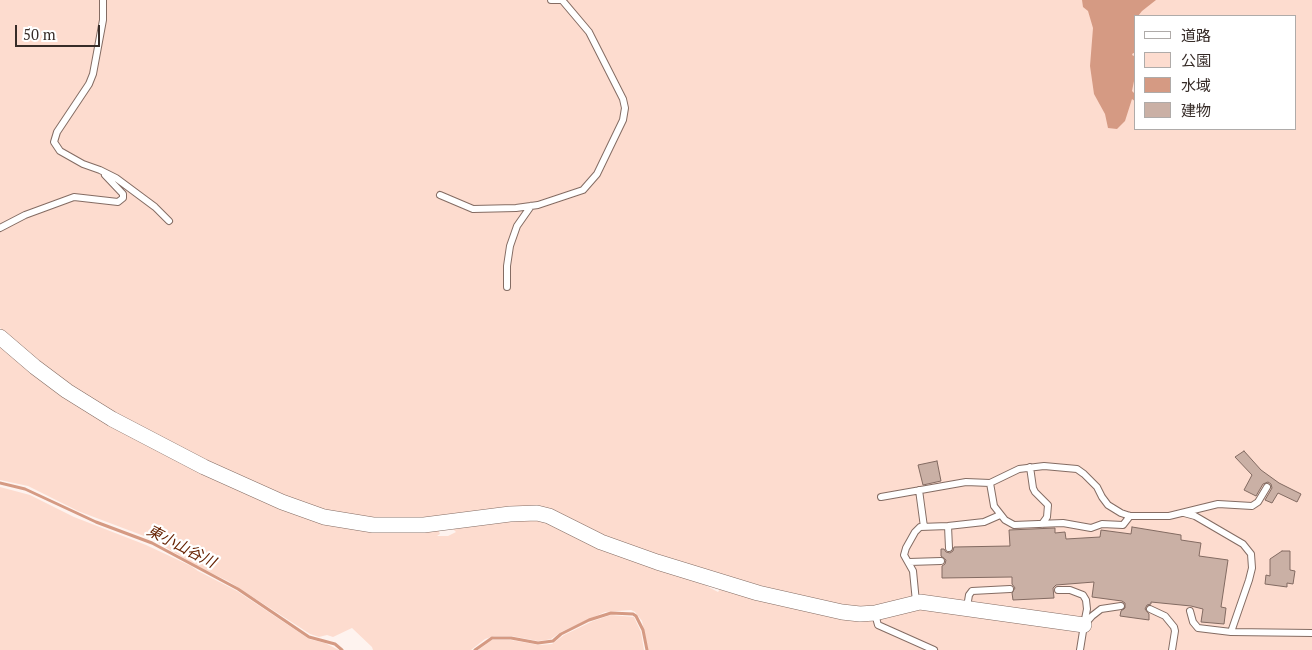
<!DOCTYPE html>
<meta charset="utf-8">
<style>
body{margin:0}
#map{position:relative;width:1312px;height:650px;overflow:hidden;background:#fef3ef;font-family:"PT Serif","Noto Sans JP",serif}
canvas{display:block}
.legend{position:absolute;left:1134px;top:15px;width:162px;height:115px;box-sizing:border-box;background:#fff;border:1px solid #afaba9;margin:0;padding:6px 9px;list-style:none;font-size:15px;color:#372c28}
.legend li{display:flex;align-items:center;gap:10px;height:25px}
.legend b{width:25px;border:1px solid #afaba9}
.scale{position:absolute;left:15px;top:25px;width:85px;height:22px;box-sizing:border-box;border:2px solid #372c28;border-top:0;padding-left:6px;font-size:15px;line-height:18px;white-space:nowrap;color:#372c28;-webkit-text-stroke:4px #fff;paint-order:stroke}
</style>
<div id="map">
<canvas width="1312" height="650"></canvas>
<ul class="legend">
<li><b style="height:6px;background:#fff"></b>道路</li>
<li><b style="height:14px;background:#fddccf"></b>公園</li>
<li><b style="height:14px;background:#d59a83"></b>水域</li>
<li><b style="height:14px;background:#cab0a5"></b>建物</li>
</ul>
<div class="scale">50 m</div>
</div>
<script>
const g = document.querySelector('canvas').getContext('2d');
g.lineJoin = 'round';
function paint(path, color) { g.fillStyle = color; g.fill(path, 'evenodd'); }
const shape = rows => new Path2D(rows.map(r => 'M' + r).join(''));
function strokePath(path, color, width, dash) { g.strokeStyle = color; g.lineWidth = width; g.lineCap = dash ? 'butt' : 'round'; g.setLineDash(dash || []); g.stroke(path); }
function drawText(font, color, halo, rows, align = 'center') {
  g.font = font + ' "PT Serif","Noto Sans JP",serif'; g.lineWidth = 4.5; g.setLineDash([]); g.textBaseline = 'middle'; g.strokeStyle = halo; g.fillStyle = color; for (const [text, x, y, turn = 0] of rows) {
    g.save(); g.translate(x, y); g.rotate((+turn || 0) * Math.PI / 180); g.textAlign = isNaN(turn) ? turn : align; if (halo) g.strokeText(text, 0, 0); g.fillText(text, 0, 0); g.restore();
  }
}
const green = shape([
 [0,0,1312,0,1312,650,648,650,642,621,635,612,631,610,605,612,561,632,551,639,546,640,538,641,511,636,494,636,485,639,471,650,373,650,372,647,352,628,333,637,327,635,319,637,310,634,228,581,198,567,152,539,78,511,28,486,0,480,0,342,43,379,291,511,438,529,440,534,437,536,448,536,456,532,453,529,457,526,532,517,695,580,695,582,703,584,718,592,721,588,763,600,768,603,773,601,775,590,619,543,567,519,473,514,388,520,325,511,301,503,201,458,94,402,34,358,0,328],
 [1136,16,1296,16,1296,129,1136,129],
 [0,487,30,495,74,517,146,545,191,566,198,571,237,591,309,639,325,643,339,650,0,650],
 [611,615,634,617,641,632,644,650,478,650,492,640,511,640,539,645,552,644,564,635,593,621]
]);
const water = shape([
 [1082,0,1156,0,1142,11,1138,16,1136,16,1136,54,1133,53,1132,55,1136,57,1136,71,1132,91,1136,95,1136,102,1132,99,1125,121,1117,129,1108,128,1105,114,1094,94,1090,66,1093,28,1088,11,1083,7]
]);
const stream = shape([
 [0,483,25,489,96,522,152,543,238,589,309,637,335,644,342,650],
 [475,650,492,638,511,638,538,643,553,641,561,634,589,620,611,613,633,614,636,616,643,630,647,650]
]);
const building = shape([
 [1244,451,1261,470,1279,483,1301,494,1297,502,1278,493,1272,503,1265,500,1272,488,1271,484,1268,482,1263,484,1256,496,1244,490,1252,475,1235,457,1244,451],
 [937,461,941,481,923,485,918,465,937,461],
 [1132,527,1181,535,1181,540,1201,543,1199,556,1228,560,1221,607,1226,608,1224,624,1201,622,1203,609,1191,606,1151,602,1151,604,1147,605,1145,609,1149,614,1149,620,1120,616,1121,611,1125,608,1125,603,1122,601,1092,597,1094,582,1056,585,1053,588,1054,598,1013,600,1012,593,1015,588,1012,584,1012,577,942,578,942,566,945,564,946,560,941,556,941,549,944,549,946,552,950,553,953,551,954,547,1010,546,1009,530,1055,528,1055,533,1065,532,1066,539,1100,537,1101,530,1131,534,1132,527],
 [1282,551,1290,551,1290,570,1295,571,1293,584,1287,583,1287,587,1265,584,1266,575,1270,576,1270,559,1282,551]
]);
const service = shape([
 [103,0,103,20,93,74,89,84,57,132,54,142,60,151,83,164,100,170,116,178,155,207,169,221],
 [551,0,560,0],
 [440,195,473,209,516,208,538,205,583,190,597,174,623,120,625,108,623,99,589,32,562,0],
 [0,228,25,215,74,197,118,202,123,198,123,194,105,175],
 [507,287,507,266,510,246,517,226,531,206],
 [1030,467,1033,488,1035,492,1048,505,1047,517,1042,524],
 [990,483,994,506,1005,520,1014,525,1063,523,1091,528,1102,524,1123,525,1130,516],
 [919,490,924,527],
 [881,497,966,482,990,483,1019,469,1044,466,1077,469,1084,474,1097,487,1102,497,1108,505,1121,513,1130,516,1169,516,1218,504,1252,506,1258,502,1267,487],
 [1184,513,1195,516,1243,544,1251,554,1252,568,1249,580,1231,632],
 [948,526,949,548],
 [909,562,941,561],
 [1058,590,1070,590,1083,595,1086,600,1087,609,1084,624],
 [916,602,913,571,904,555,906,548,915,532,920,527,948,526,984,522,1000,515],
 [967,607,969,595,972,591,1010,589],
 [1150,609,1165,616,1174,627,1175,631,1172,650],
 [1190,611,1193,622,1198,628,1231,632,1312,633],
 [875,614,878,625,934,650],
 [1080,650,1084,625,1092,616,1101,609,1121,606]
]);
const tertiary = shape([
 [0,337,35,367,67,391,112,419,204,467,282,502,324,517,373,525,424,525,510,514,537,513,549,516,601,542,657,562,758,593,842,612,860,614,875,613,920,602,1084,625]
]);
const waterNames = [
 ["東小山谷川",181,547,27]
];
paint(green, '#fddccf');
paint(water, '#d59a83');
strokePath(stream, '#d59a83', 3);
paint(building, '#cab0a5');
strokePath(building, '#836b62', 1);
strokePath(service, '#846c63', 8);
strokePath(tertiary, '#846c63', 16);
strokePath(service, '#fff', 6);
strokePath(tertiary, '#fff', 15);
drawText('italic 15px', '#662100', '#fff', waterNames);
</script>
